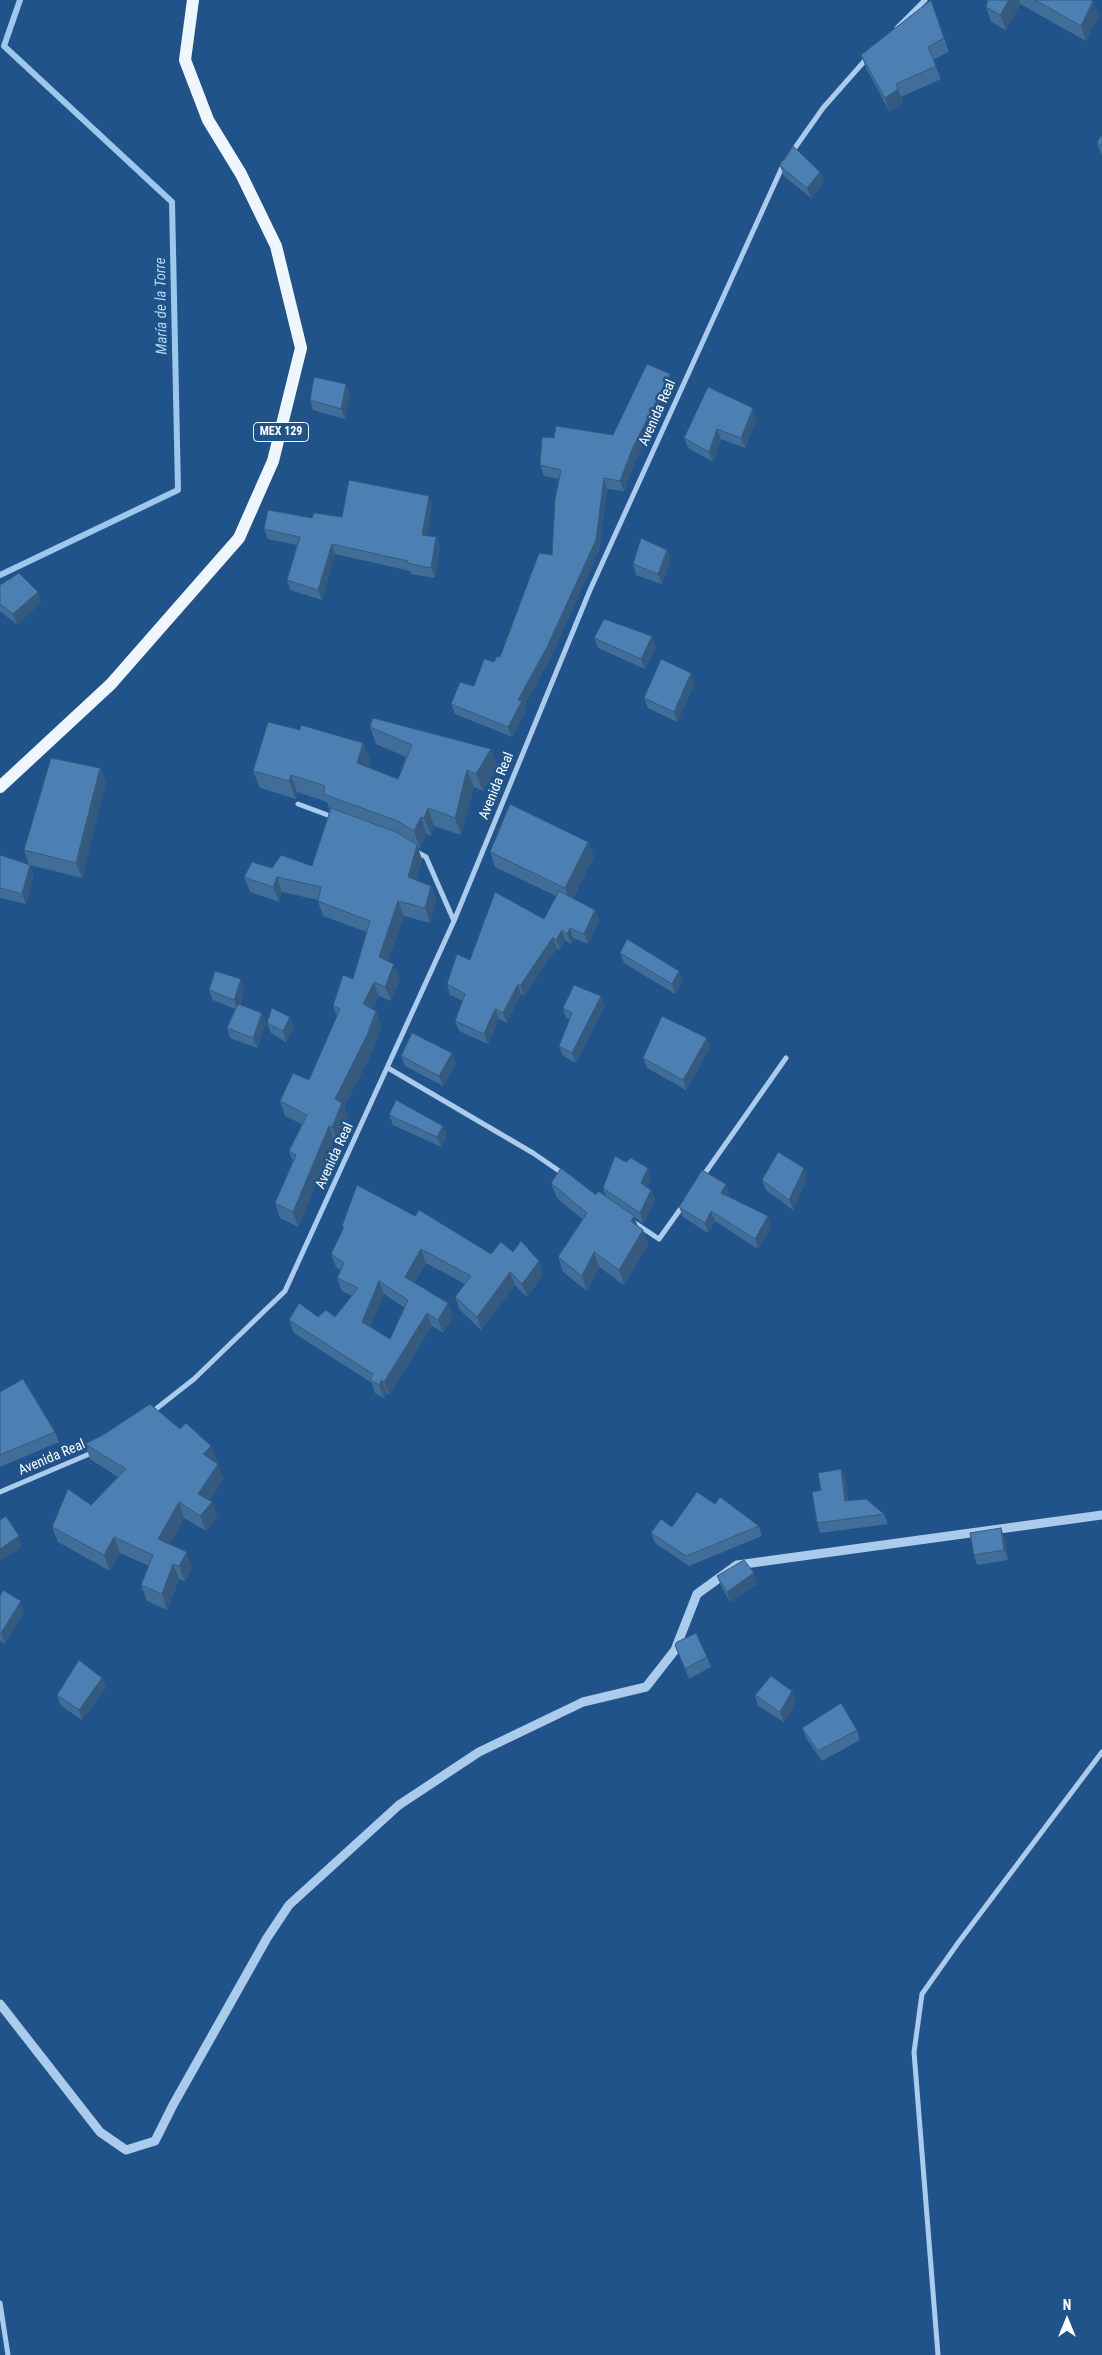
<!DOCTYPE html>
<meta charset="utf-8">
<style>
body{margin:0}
#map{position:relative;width:1102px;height:2355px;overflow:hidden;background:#1f5389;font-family:"Roboto Condensed",sans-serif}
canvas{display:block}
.north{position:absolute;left:1042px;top:2295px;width:50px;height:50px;-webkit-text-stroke:4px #1f5389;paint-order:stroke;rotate:0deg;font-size:14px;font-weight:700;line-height:20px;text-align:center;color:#fff}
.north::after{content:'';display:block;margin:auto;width:18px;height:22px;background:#fff;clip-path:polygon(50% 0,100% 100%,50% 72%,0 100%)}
</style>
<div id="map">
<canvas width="1102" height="2355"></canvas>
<div class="north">N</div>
</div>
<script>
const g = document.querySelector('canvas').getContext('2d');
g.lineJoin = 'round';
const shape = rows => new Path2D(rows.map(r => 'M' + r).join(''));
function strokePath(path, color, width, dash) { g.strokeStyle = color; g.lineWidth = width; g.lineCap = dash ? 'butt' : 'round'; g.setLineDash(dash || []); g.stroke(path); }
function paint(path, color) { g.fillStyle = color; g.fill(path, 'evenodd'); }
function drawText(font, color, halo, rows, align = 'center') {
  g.font = font + ' "Roboto Condensed",sans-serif'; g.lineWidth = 5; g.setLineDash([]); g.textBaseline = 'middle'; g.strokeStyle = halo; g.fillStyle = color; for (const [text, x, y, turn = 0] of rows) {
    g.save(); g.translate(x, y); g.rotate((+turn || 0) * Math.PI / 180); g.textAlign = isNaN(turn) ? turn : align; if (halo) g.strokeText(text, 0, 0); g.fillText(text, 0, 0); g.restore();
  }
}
const stream = shape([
 [0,575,178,490,172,202,4,46,20,0]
]);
const minor = shape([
 [897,28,925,0],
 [792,152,823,108,868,57],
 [298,804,333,817],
 [415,851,426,857,454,921],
 [388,1068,533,1153,565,1175],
 [703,1176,786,1058],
 [632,1221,659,1239,684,1204],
 [152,1412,194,1379,285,1291,454,921,590,590,784,163],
 [0,1492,94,1452],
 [0,2303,8,2355],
 [938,2355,914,2052,922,1994,958,1943,1102,1752]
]);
const tertiary = shape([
 [0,2004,100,2132,126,2150,155,2141,173,2105,267,1938,289,1905,399,1805,479,1752,583,1702,646,1687,675,1650,697,1594,737,1565,1102,1515]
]);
const primary = shape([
 [0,787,111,684,239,538,273,461,301,348,276,246,241,174,208,120,185,60,193,0]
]);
const wall = shape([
 [931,0,949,52,933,60,941,79,901,97,903,102,890,112,866,68,861,55],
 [985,0,1091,0,1098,16,1086,41,1020,4,1006,30,991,22,986,7,988,1],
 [1102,134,1102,156,1097,143],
 [780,166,820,172,824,182,811,198,784,176],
 [674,384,637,457,624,491,607,489,599,550,551,657,524,706,526,711,512,737,455,714,451,704,474,686,494,662,500,657,552,555,559,479,544,476,540,465,554,438,613,435],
 [350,394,345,419,313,410,310,400],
 [757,418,745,448,721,439,713,462,688,448,684,438],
 [432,506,427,536,436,537,440,547,435,578,411,574,410,571,335,554,322,600,290,590,287,580,297,545,268,539,264,529,312,518,342,517],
 [667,550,670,560,662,584,636,575,633,564],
 [0,585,38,592,41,602,17,625,0,611],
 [594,638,656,646,645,669,598,648],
 [695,683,677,722,648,708,644,698],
 [370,727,498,766,483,791,474,787,461,835,434,826,431,836,427,834,420,848,418,847,422,860,416,880,431,886,436,901,430,923,404,916,388,961,400,979,391,1001,379,996,373,1009,376,1011,381,1026,373,1050,344,1107,348,1118,337,1142,334,1140,298,1227,280,1218,275,1203,293,1162,289,1151,302,1124,285,1116,280,1101,309,1080,337,1017,333,1006,353,979,367,932,323,916,318,901,318,900,282,892,279,902,250,892,244,877,272,868,312,866,330,811,327,802,297,792,296,799,260,788,253,771,300,730,363,743,370,761,368,767,398,779,406,757,376,744],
 [100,768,106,782,82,878,30,865,33,875,26,904,0,898,0,855,29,865,24,850],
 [490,852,594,856,573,898,595,910,599,921,588,944,573,938,571,944,565,940,560,950,557,948,524,996,521,994,507,1023,499,1019,488,1044,459,1031,455,1021,463,1001,450,995,447,984,470,960,544,919,556,896,495,867],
 [620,953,679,971,683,981,675,994,624,963],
 [244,989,240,1004,266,1023,257,1048,230,1038,227,1028,235,1009,213,1000,209,990],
 [601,996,605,1006,576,1063,563,1056,559,1046,570,1020,566,1018,563,1008],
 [290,1017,294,1027,286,1042,271,1033,267,1023],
 [710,1048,686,1090,647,1068,643,1058],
 [401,1056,456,1063,443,1086,405,1066],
 [389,1115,443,1126,447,1136,441,1147,393,1125],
 [651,1178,647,1187,651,1190,655,1200,643,1223,634,1217,638,1226,643,1230,648,1245,624,1285,599,1267,587,1291,563,1272,558,1257,583,1220,557,1198,551,1183,606,1197,603,1188],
 [807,1179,793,1210,766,1190,762,1180],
 [726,1184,729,1194,728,1196,772,1227,758,1249,715,1221,708,1233,683,1217,679,1207],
 [415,1216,491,1254,543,1274,527,1297,515,1285,481,1330,460,1310,455,1297,465,1284,426,1263,414,1283,453,1316,443,1333,432,1326,389,1395,387,1393,384,1398,375,1393,372,1383,294,1333,289,1320,318,1317,335,1317,352,1296,342,1291,337,1278,341,1271,336,1267,331,1254,343,1229,342,1226],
 [384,1294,405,1308,390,1339,370,1327],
 [0,1392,55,1432,59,1442,0,1467],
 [180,1429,211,1446,217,1462,216,1462,224,1479,209,1501,212,1502,217,1518,206,1531,184,1518,170,1544,192,1567,185,1582,179,1579,167,1610,147,1601,141,1585,149,1566,120,1553,110,1571,58,1542,52,1527,91,1505,118,1477,90,1459,85,1444],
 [841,1469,845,1479,848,1500,884,1514,888,1524,820,1533,817,1523,821,1490],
 [715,1504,759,1526,762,1536,689,1566,655,1543,651,1533,672,1527],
 [1005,1538,1008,1560,977,1565,974,1555],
 [717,1576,757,1584,730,1602,721,1586],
 [0,1596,24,1611,5,1644,0,1640],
 [675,1645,707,1657,711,1667,689,1679],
 [102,1678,106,1688,82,1720,60,1705,57,1695],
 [755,1695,796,1701,784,1722,758,1706],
 [802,1728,857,1730,860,1740,822,1761,806,1738]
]);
const shadedWall = shape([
 [1009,0,1019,0,1020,4,1006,30,1000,15],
 [1093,1,1098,16,1086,41,1081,26],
 [898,89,903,102,890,112,885,98],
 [820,172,824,182,811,198,807,188],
 [670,374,674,384,637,457,624,491,620,481,633,447],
 [346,384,350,394,345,419,341,409],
 [753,408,757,418,745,448,741,438],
 [717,429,721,439,713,462,709,452],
 [604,478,607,489,599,550,551,657,524,706,526,711,512,737,508,727],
 [429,496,432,506,426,545,422,535],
 [436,537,440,547,435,578,431,568],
 [332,544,335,554,322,600,318,590],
 [667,550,670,560,662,584,658,574],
 [38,592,41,602,17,625,13,614],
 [652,636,656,646,645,669,641,659],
 [691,673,695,683,677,722,674,712],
 [363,743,370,761,363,781,357,763],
 [491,749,498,766,483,791,476,774],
 [100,768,106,782,82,878,76,863],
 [467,770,474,787,461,835,455,818],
 [291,775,297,792,296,799,289,781],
 [428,808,434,826,431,836,424,818],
 [421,817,427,834,420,848,414,831],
 [588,842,594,856,570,903,565,888],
 [417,845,422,860,413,891,408,877],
 [30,865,33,875,26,904,22,894],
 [277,877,282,892,279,902,273,887],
 [431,886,436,901,430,923,425,908],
 [398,901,404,916,385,972,379,957],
 [595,910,599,921,588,944,584,934],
 [570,928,573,938,571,944,567,934],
 [562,930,565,940,560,950,556,940],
 [553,937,557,948,524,996,520,986],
 [394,964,400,979,391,1001,385,987],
 [679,971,683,981,675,994,672,984],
 [241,979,244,989,238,1010,234,1000],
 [374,982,379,996,368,1019,363,1004],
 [518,984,521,994,507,1023,503,1013],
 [601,996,605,1006,576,1063,572,1053],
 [495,1009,499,1019,488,1044,484,1034],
 [376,1011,381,1026,373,1050,344,1107,348,1118,337,1142,332,1127,335,1099],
 [262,1013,266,1023,257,1048,253,1038],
 [290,1017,294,1027,286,1042,283,1031],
 [707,1038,710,1048,686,1090,683,1080],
 [452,1053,456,1063,443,1086,439,1076],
 [329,1126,334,1140,298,1227,293,1212],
 [443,1126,447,1136,441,1147,437,1137],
 [648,1168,651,1178,644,1193,641,1183],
 [804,1168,807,1179,793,1210,789,1200],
 [726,1184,729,1194,724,1203,721,1193],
 [651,1190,655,1200,643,1223,640,1213],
 [711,1211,715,1221,708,1233,705,1223],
 [634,1216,639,1231,631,1221],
 [768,1216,772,1227,758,1249,755,1239],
 [643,1230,648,1245,624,1285,619,1270],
 [421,1249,426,1263,409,1290,405,1277],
 [594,1252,599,1267,587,1291,582,1276],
 [539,1261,543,1274,527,1297,522,1284],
 [510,1272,515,1285,481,1330,477,1317],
 [379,1281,384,1294,367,1335,362,1322],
 [448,1303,453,1316,443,1333,438,1320],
 [427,1313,432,1326,389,1395,384,1382],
 [382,1380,387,1393,384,1398,379,1385],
 [211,1446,217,1462,208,1470,203,1454],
 [218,1464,224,1479,203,1510,198,1494],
 [841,1469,845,1479,849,1511,845,1501],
 [179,1502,184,1518,164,1555,158,1539],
 [212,1502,217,1518,206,1531,200,1516],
 [1001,1528,1005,1538,1008,1560,1004,1550],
 [19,1536,22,1547,0,1561,0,1549],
 [114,1537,120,1553,110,1571,104,1555],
 [187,1552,192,1567,185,1582,179,1566],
 [173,1564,179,1579,167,1610,162,1594],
 [754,1573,757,1584,730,1602,727,1592],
 [21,1601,24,1611,5,1644,1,1633],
 [102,1678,106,1688,82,1720,79,1710],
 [792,1691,796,1701,784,1722,780,1712]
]);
const building = shape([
 [931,0,944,38,928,47,936,66,896,84,898,89,885,98,861,55,931,0],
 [988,0,1009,0,1000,15,986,7,988,0],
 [1035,0,1091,0,1093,1,1081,26,1035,0],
 [1102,134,1102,146,1097,143,1102,134],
 [793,146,820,172,807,188,780,166,793,146],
 [647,364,670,374,633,447,620,481,604,478,596,540,547,647,518,700,522,701,508,727,451,704,460,682,474,686,484,659,494,662,497,656,500,657,539,553,552,555,555,499,561,470,540,465,542,437,554,438,556,426,613,435,647,364],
 [314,377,346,384,341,409,310,400,314,377],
 [708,387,753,408,741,438,717,429,709,452,684,438,708,387],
 [349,480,429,496,422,535,436,537,431,568,407,563,408,561,332,544,318,590,287,580,300,537,264,529,268,510,312,518,314,513,342,517,349,480],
 [641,538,667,550,658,574,633,564,641,538],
 [19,573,38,592,13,614,0,604,0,585,19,573],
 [604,619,652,636,641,659,594,638,604,619],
 [661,659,691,673,674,712,644,698,661,659],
 [373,718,491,749,476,774,467,770,455,818,428,808,424,818,421,817,414,831,398,821,323,794,325,786,291,775,289,781,253,771,268,722,300,730,301,725,363,743,357,763,398,779,412,745,370,727,373,718],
 [51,758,100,768,76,863,24,850,51,758],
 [510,804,588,842,565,888,490,852,510,804],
 [331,808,396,832,417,845,408,877,431,886,425,908,398,901,379,957,394,964,385,987,374,982,363,1004,376,1011,367,1035,335,1099,342,1103,332,1127,329,1126,293,1212,275,1203,296,1155,289,1151,307,1115,280,1101,293,1073,309,1080,340,1009,333,1006,343,975,353,979,370,921,318,901,321,887,277,877,273,887,244,877,252,862,272,868,281,855,312,866,331,808],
 [0,855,30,865,22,894,0,888,0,855],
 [559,891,595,910,584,934,570,928,567,934,562,930,556,940,553,937,520,986,518,984,503,1013,495,1009,484,1034,455,1021,465,994,447,984,457,954,470,960,495,892,544,919,559,891],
 [627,939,679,971,672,984,620,953,627,939],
 [215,971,241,979,234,1000,209,990,215,971],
 [574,985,601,996,572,1053,559,1046,572,1013,563,1008,574,985],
 [238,1004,262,1013,253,1038,227,1028,238,1004],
 [272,1008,290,1017,283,1031,267,1023,272,1008],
 [662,1016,707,1038,683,1080,643,1058,662,1016],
 [412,1033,452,1053,439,1076,401,1056,412,1033],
 [396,1100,443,1126,437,1137,389,1115,396,1100],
 [778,1152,804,1168,789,1200,762,1180,778,1152],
 [615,1156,626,1162,631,1158,648,1168,641,1183,651,1190,640,1213,603,1188,615,1156],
 [561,1168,596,1195,598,1191,634,1216,631,1221,643,1230,619,1270,594,1252,582,1276,558,1257,587,1213,551,1183,561,1168],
 [702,1170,726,1184,721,1193,768,1216,755,1239,711,1211,705,1223,679,1207,702,1170],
 [357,1185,415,1216,419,1210,491,1254,501,1242,513,1252,521,1241,539,1261,522,1284,510,1272,477,1317,455,1297,471,1276,421,1249,405,1277,448,1303,438,1320,427,1313,384,1382,382,1380,379,1385,370,1380,373,1374,289,1320,299,1303,318,1317,326,1310,335,1317,358,1288,337,1278,344,1263,331,1254,344,1227,342,1226,357,1185],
 [379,1281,408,1300,390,1339,362,1322,379,1281],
 [23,1379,55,1432,0,1455,0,1392,23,1379],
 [150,1404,180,1429,186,1423,211,1446,203,1454,218,1464,198,1494,212,1502,200,1516,179,1502,158,1539,187,1552,179,1566,173,1564,162,1594,141,1585,153,1555,114,1537,104,1555,52,1527,68,1489,91,1505,126,1469,85,1444,103,1435,150,1404],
 [841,1469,845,1501,866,1499,884,1514,817,1523,812,1492,821,1490,818,1473,841,1469],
 [697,1492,715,1504,720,1497,759,1526,686,1556,651,1533,661,1519,672,1527,697,1492],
 [6,1516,19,1536,0,1549,0,1520,6,1516],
 [1001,1528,1004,1550,974,1555,970,1533,1001,1528],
 [744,1560,754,1573,727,1592,717,1576,744,1560],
 [3,1590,21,1601,1,1633,0,1633,0,1596,3,1590],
 [696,1633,707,1657,685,1669,675,1645,677,1642,696,1633],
 [79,1660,102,1678,79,1710,57,1695,79,1660],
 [771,1676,792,1691,780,1712,755,1695,771,1676],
 [841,1703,857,1730,818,1751,802,1728,841,1703]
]);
const shields = [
 [281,432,55]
];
const shieldNames = [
 ["MEX 129",281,432]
];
const streetNames = [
 ["Avenida Real",658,413,-66],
 ["Avenida Real",497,786,-68],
 ["Avenida Real",335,1156,-65],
 ["Avenida Real",52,1458,-23]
];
const waterNames = [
 ["María de la Torre",162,306,-91]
];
strokePath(stream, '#9ec7ec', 6);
strokePath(minor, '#aacbeb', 5);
strokePath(tertiary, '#aacbeb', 9);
strokePath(primary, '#eff6fe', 12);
paint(wall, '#416e99');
paint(shadedWall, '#355a7d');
paint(building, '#4c80b2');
strokePath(building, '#355a7d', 1);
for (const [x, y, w] of shields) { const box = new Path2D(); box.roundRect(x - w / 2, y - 9.5, w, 19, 4); g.fillStyle = '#1f5389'; g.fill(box); strokePath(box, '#fff', 1); }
drawText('bold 12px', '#fff', null, shieldNames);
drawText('14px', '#fff', '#1f5389', streetNames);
drawText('italic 15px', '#b6d5f2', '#1f5389', waterNames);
</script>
